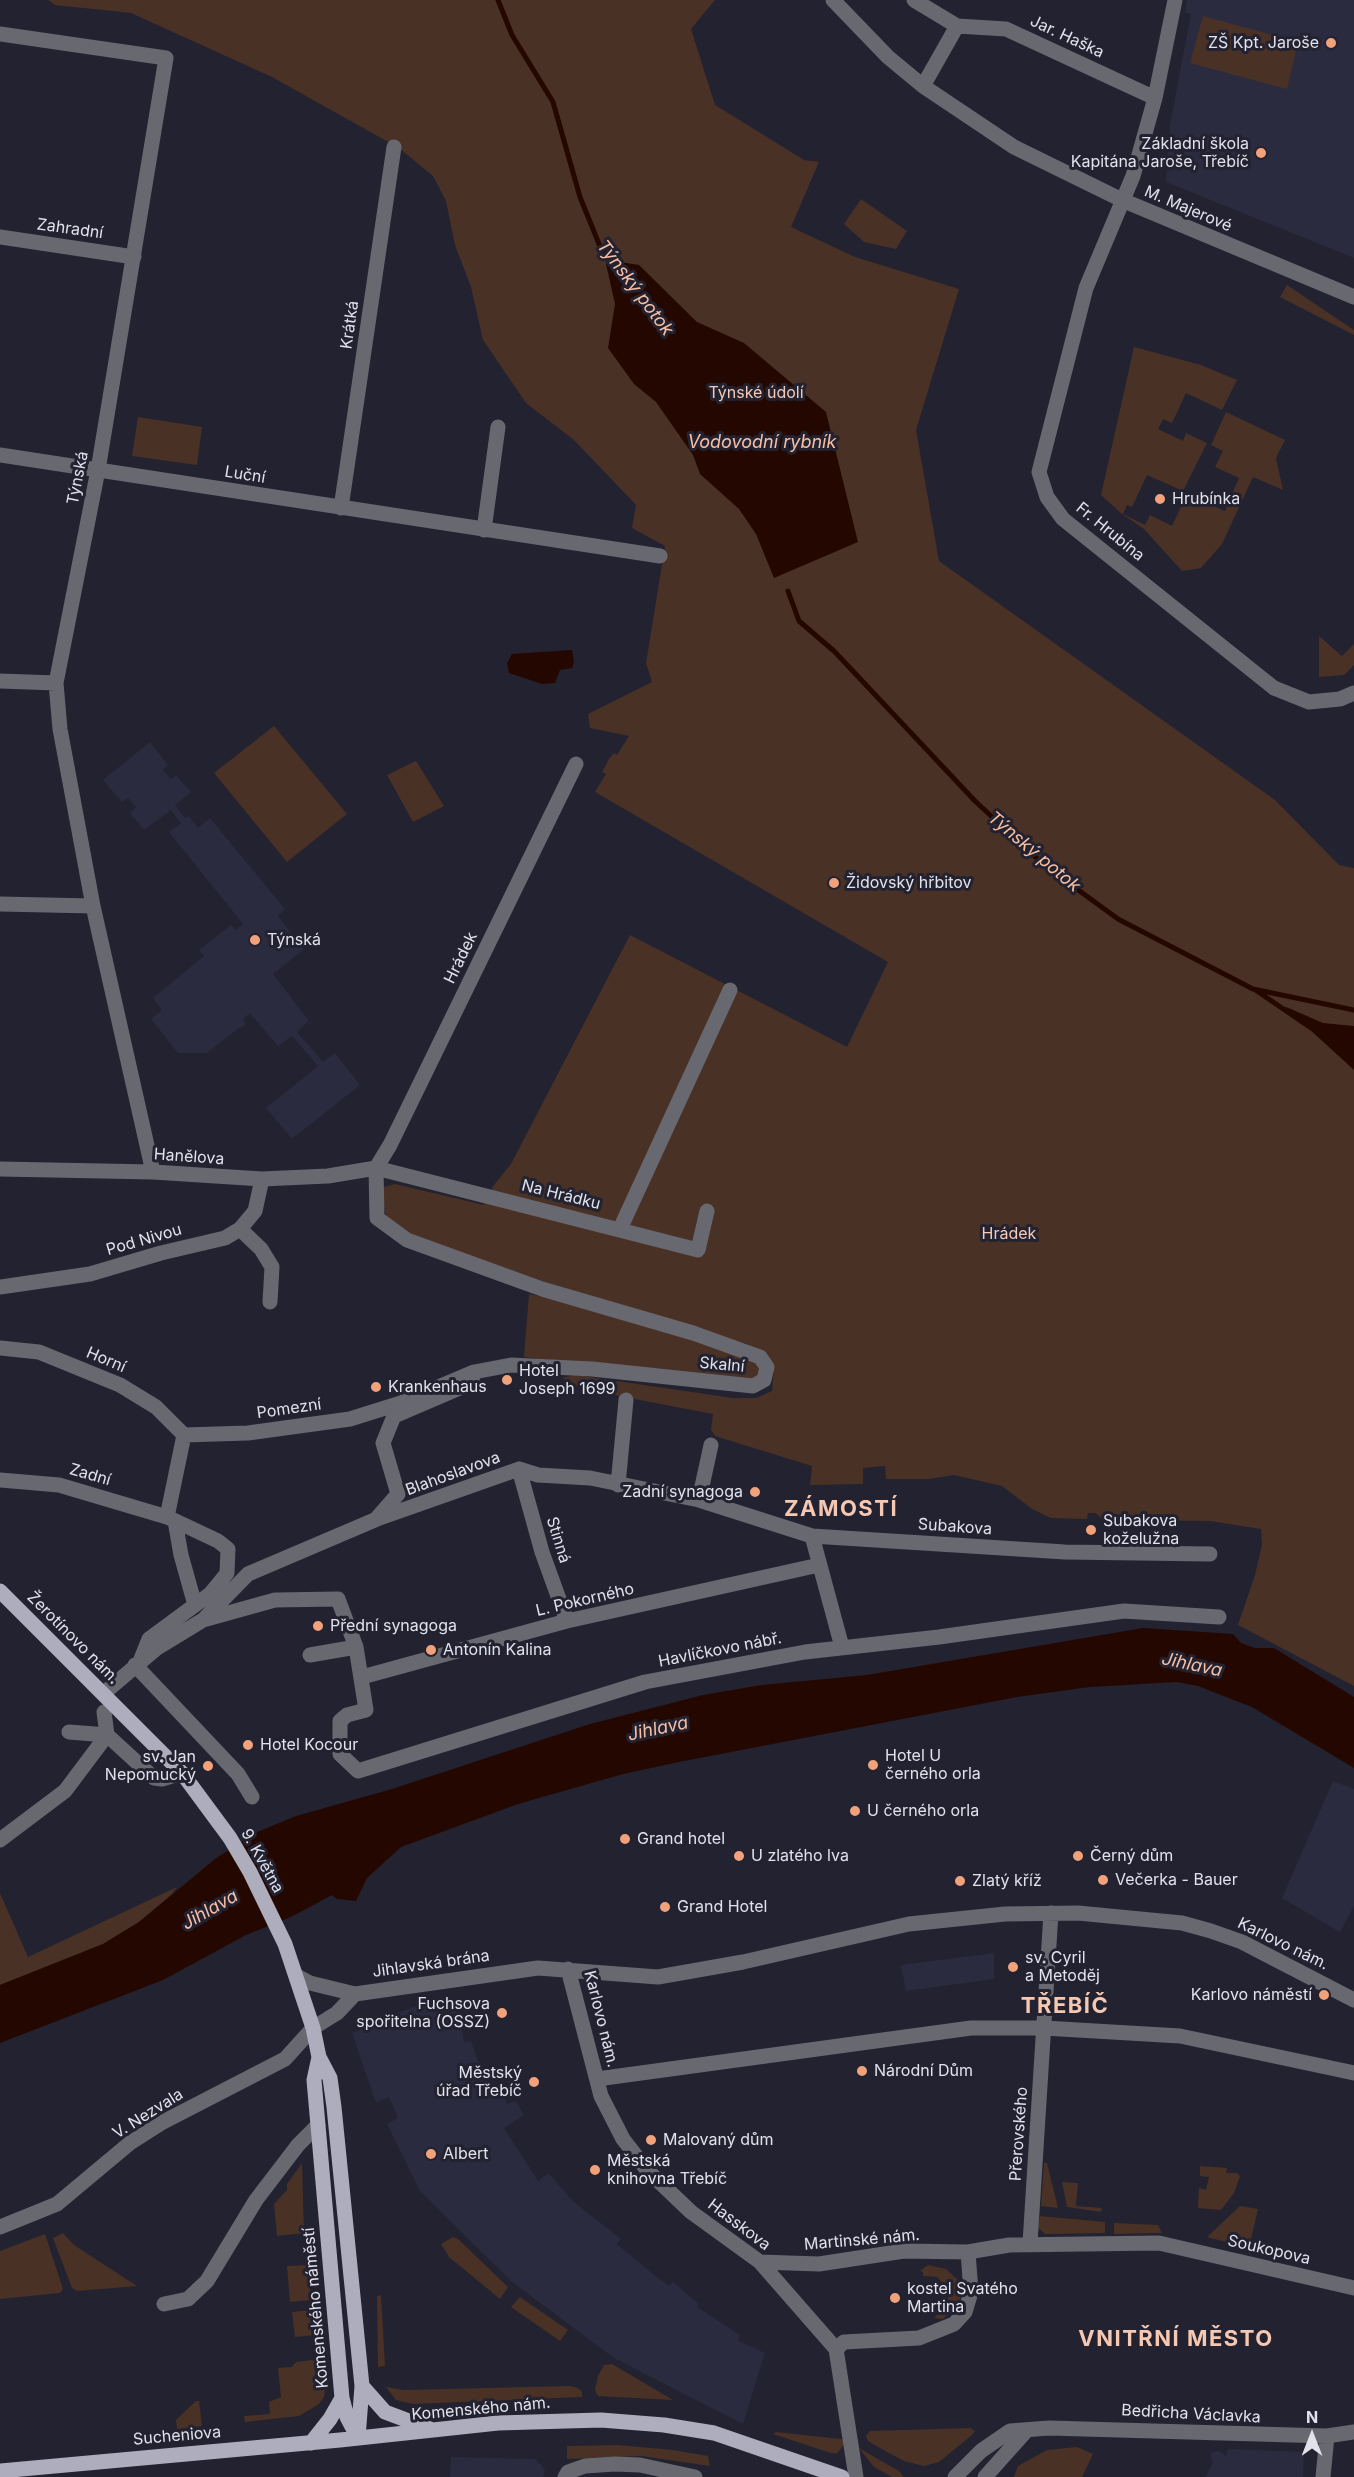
<!DOCTYPE html>
<meta charset="utf-8">
<style>
body{margin:0}
#map{position:relative;width:1354px;height:2477px;overflow:hidden;background:#222231;font-family:Inter,sans-serif}
canvas{display:block}
.north{position:absolute;left:1282px;top:2405px;width:60px;height:60px;-webkit-text-stroke:4px #222231;paint-order:stroke;rotate:0deg;font-size:16px;font-weight:700;line-height:24px;text-align:center;color:#e1e2ec}
.north::after{content:'';display:block;margin:auto;width:21px;height:27px;background:#e1e2ec;clip-path:polygon(50% 0,100% 100%,50% 72%,0 100%)}
</style>
<div id="map">
<canvas width="1354" height="2477"></canvas>
<div class="north">N</div>
</div>
<script>
const g = document.querySelector('canvas').getContext('2d');
g.lineJoin = 'round';
function paint(path, color) { g.fillStyle = color; g.fill(path, 'evenodd'); }
const shape = rows => new Path2D(rows.map(r => 'M' + r).join(''));
function strokePath(path, color, width, dash) { g.strokeStyle = color; g.lineWidth = width; g.lineCap = dash ? 'butt' : 'round'; g.setLineDash(dash || []); g.stroke(path); }
function drawText(font, color, halo, rows, align = 'center') {
  g.font = font + ' Inter,sans-serif'; g.lineWidth = 6; g.setLineDash([]); g.textBaseline = 'middle'; g.strokeStyle = halo; g.fillStyle = color; for (const [text, x, y, turn = 0] of rows) {
    g.save(); g.translate(x, y); g.rotate((+turn || 0) * Math.PI / 180); g.textAlign = isNaN(turn) ? turn : align; if (halo) g.strokeText(text, 0, 0); g.fillText(text, 0, 0); g.restore();
  }
}
const built = shape([
 [1187,0,1354,0,1354,258,1166,182,1170,125,1191,14,1185,13],
 [150,742,168,765,163,770,171,779,176,775,191,792,175,805,185,818,189,816,198,828,210,818,285,909,278,916,304,949,273,974,309,1021,297,1032,323,1062,335,1053,360,1085,292,1139,266,1108,318,1066,292,1036,278,1046,250,1013,244,1018,245,1026,239,1028,207,1053,178,1053,151,1019,162,1010,153,998,204,956,199,950,231,925,236,930,243,924,169,832,181,823,171,810,144,830,130,813,136,807,128,798,122,802,103,780],
 [1333,1781,1354,1789,1354,1906,1340,1932,1282,1898],
 [994,1953,994,1979,906,1991,901,1965],
 [426,2003,428,2010,458,2005,464,2042,471,2041,483,2076,486,2076,494,2096,503,2093,507,2104,516,2101,524,2115,504,2128,538,2181,548,2173,574,2202,621,2239,617,2244,653,2274,669,2286,673,2282,699,2304,697,2307,740,2335,738,2341,765,2353,743,2424,614,2358,512,2282,420,2191,387,2124,398,2118,389,2097,376,2103,352,2033,398,2018,397,2013],
 [1228,2449,1304,2452,1303,2477,1206,2477,1213,2462,1210,2456,1212,2452,1219,2451,1226,2456],
 [451,2457,536,2459,545,2470,543,2477,450,2477]
]);
const green = shape([
 [48,0,715,0,691,29,715,105,804,160,819,162,791,227,855,257,959,289,916,430,939,561,1275,800,1339,865,1354,868,1354,1686,1238,1625,1255,1575,1262,1545,1261,1529,1210,1521,1103,1520,1096,1513,1088,1513,1087,1519,1051,1518,1032,1509,1002,1486,954,1475,929,1479,886,1479,885,1466,863,1468,863,1484,810,1485,812,1466,715,1436,711,1430,713,1414,603,1393,578,1387,562,1378,575,1375,733,1398,756,1398,772,1391,774,1368,765,1355,747,1344,483,1263,414,1236,386,1216,382,1197,384,1187,395,1184,484,1205,494,1185,511,1164,630,935,847,1047,888,962,595,792,606,774,602,772,609,759,614,753,617,755,629,736,590,728,588,714,652,682,646,663,665,546,632,528,636,505,574,440,526,403,483,340,471,287,455,245,446,201,433,176,399,148,272,77,131,13,55,5],
 [1203,16,1298,42,1287,89,1190,63],
 [861,199,907,231,896,249,864,242,844,224],
 [1287,285,1354,330,1354,335,1280,297],
 [1134,347,1201,365,1237,380,1222,410,1186,393,1172,423,1163,419,1158,429,1183,441,1186,433,1207,443,1183,491,1147,475,1132,507,1127,505,1123,514,1145,525,1150,515,1172,526,1187,494,1225,511,1239,478,1215,467,1223,451,1211,445,1226,412,1285,440,1276,458,1283,490,1253,477,1222,544,1201,568,1182,571,1144,529,1122,514,1101,495],
 [138,417,202,427,197,465,132,456],
 [1319,636,1342,656,1354,644,1354,665,1344,675,1319,677],
 [274,726,347,814,287,862,214,773],
 [416,761,444,806,413,822,387,775],
 [529,1294,612,1313,750,1356,760,1364,758,1379,745,1382,524,1357],
 [177,1887,172,1894,139,1922,103,1944,0,1985,0,1893,28,1957],
 [302,2163,304,2233,277,2236,274,2204,287,2190,287,2184],
 [1044,2163,1047,2163,1058,2208,1041,2206],
 [1200,2166,1227,2168,1226,2173,1237,2173,1240,2176,1234,2193,1221,2210,1198,2208,1199,2188,1206,2190,1209,2177,1200,2176],
 [1062,2182,1078,2183,1076,2206,1102,2208,1101,2212,1067,2207],
 [1240,2206,1258,2209,1249,2248,1207,2237],
 [1040,2216,1105,2222,1105,2233,1045,2234,1038,2228],
 [1114,2223,1158,2225,1162,2233,1114,2234],
 [63,2233,74,2245,137,2286,77,2291,72,2288,53,2238],
 [45,2234,63,2289,60,2293,0,2299,0,2251],
 [453,2237,458,2239,508,2287,500,2299,449,2257,441,2244],
 [308,2265,311,2300,290,2302,287,2266],
 [928,2265,946,2269,960,2282,961,2296,957,2305,943,2319,934,2318,947,2306,949,2290,937,2277,923,2276,923,2272,920,2271],
 [381,2295,385,2366,378,2367,377,2296],
 [520,2297,568,2330,560,2341,511,2307],
 [312,2310,315,2335,295,2337,292,2312],
 [319,2359,323,2362,326,2381,324,2397,319,2404,299,2416,245,2422,244,2416,270,2414,269,2402,281,2397,278,2368,292,2367,296,2362],
 [612,2364,673,2400,598,2396,595,2390,598,2376,604,2365],
 [570,2386,578,2388,582,2392,582,2397,413,2404,396,2400,386,2387,403,2390],
 [196,2401,199,2401,202,2426,177,2429,176,2420],
 [970,2428,975,2431,972,2435,939,2462,924,2466,904,2461,887,2452,868,2441,866,2436,870,2431],
 [776,2432,841,2439,844,2440,844,2445,837,2453,831,2453,773,2434],
 [618,2445,673,2450,708,2456,710,2466,641,2456,567,2459,567,2446],
 [1077,2447,1093,2454,1082,2477,1014,2477,1018,2466,1047,2450],
 [859,2448,899,2471,904,2477,892,2477,874,2467]
]);
const water = shape([
 [614,261,639,265,697,322,744,343,826,412,858,542,774,578,756,534,739,509,700,474,693,455,656,402,634,384,608,348,615,304,606,264],
 [572,650,574,662,572,668,560,670,555,683,542,684,509,673,507,663,512,654],
 [1284,1006,1323,1023,1354,1026,1354,1070],
 [1143,1628,1233,1634,1241,1643,1255,1648,1274,1648,1354,1697,1354,1768,1252,1707,1198,1686,1176,1682,1090,1687,1017,1697,679,1762,623,1774,518,1804,401,1847,367,1878,356,1901,337,1899,332,1895,291,1917,246,1935,163,1980,0,2043,0,1985,103,1944,139,1922,215,1859,255,1833,296,1816,392,1789,590,1724,703,1695,762,1685,867,1675]
]);
const stream = shape([
 [498,0,512,35,553,102,580,197,599,244,617,267],
 [788,591,799,621,834,651,975,801,1044,865,1118,919,1253,989,1354,1010],
 [1257,991,1311,1028]
]);
const minor = shape([
 [833,0,888,57,923,86,1014,147,1122,200,1354,297],
 [914,0,957,26],
 [1175,0,1155,98,1133,176,1086,288,1039,472,1047,497,1063,519,1274,688,1309,702,1340,699,1354,693],
 [0,34,166,58,98,470,56,683,60,729,93,906,153,1172],
 [923,86,957,26,1006,29,1155,98],
 [0,237,134,257],
 [0,455,660,556],
 [341,508,394,147],
 [484,530,498,427],
 [0,681,56,683],
 [0,904,93,906],
 [376,1168,390,1145,576,764],
 [0,1169,153,1172,262,1179,328,1176,376,1168,698,1250,707,1211],
 [240,1229,261,1249,272,1267,270,1302],
 [620,1229,730,990],
 [0,1287,90,1274,161,1253,225,1238,240,1229,255,1211,262,1179],
 [0,1348,39,1352,120,1385,156,1407,184,1435],
 [184,1435,248,1433,350,1419,401,1403,474,1372,511,1365,592,1369,753,1386,764,1380,767,1367,760,1357,693,1333,542,1289,407,1240,377,1218,376,1168],
 [519,1469,542,1552,567,1621],
 [0,1480,59,1485,167,1517,218,1541,228,1549,227,1573,220,1582,210,1594,149,1639,141,1659],
 [618,1485,626,1400],
 [699,1500,711,1445],
 [167,1517,184,1435],
 [377,1518,398,1494,383,1443,394,1416,471,1383,474,1372],
 [175,1521,181,1555,195,1605],
 [812,1536,842,1647],
 [203,1620,275,1600,338,1599,356,1647,366,1710,347,1715,340,1721,340,1754,358,1771,645,1682,805,1652,939,1637,1124,1611,1219,1617],
 [310,1655,356,1647],
 [135,1665,238,1774,252,1797],
 [362,1677,567,1621,819,1565],
 [104,1693,157,1648,203,1620,248,1574,377,1519,519,1469,538,1475,590,1478,699,1500,812,1536,1065,1552,1210,1554],
 [69,1732,107,1735,104,1712],
 [0,1840,65,1791,107,1735,154,1778,162,1779,182,1773],
 [568,1969,601,2096,623,2139,647,2170,691,2212,760,2262,836,2349,856,2477],
 [297,1976,310,1983,355,1994,538,1968,658,1977,743,1962,909,1924,1005,1914,1078,1913,1182,1923,1211,1931,1242,1942,1354,2000],
 [597,2079,971,2028,1044,2028,1180,2036,1354,2073],
 [0,2227,57,2204,130,2143,163,2122,285,2059,313,2028,337,2013,355,1994],
 [1030,2243,1051,1913],
 [760,2262,819,2264,904,2251,968,2252],
 [164,2304,188,2299,207,2281,256,2200,298,2145,318,2125],
 [836,2349,844,2342,919,2338,954,2324,965,2312,971,2292,968,2252,1009,2245,1159,2243,1354,2288],
 [565,2477,568,2472,585,2466,615,2464,640,2465,695,2477],
 [955,2477,981,2451,1010,2431,1049,2428,1327,2436,1354,2432],
 [985,2477,1027,2430],
 [1323,2477,1327,2436]
]);
const major = shape([
 [0,1591,182,1773,230,1838,250,1872,285,1944,313,2028,319,2057,314,2080,342,2398,347,2417,358,2438],
 [319,2057,330,2078,334,2107,362,2386,358,2438],
 [362,2386,385,2412,430,2429],
 [311,2443,330,2419,342,2398],
 [0,2471,340,2440,498,2423,601,2420,664,2425,714,2433,842,2477]
]);
const markers = [
 [1331,43,6,"#f1a27b"],
 [1261,153,6,"#f1a27b"],
 [1160,499,6,"#f1a27b"],
 [834,883,6,"#f1a27b"],
 [255,940,6,"#f1a27b"],
 [507,1380,6,"#f1a27b"],
 [376,1387,6,"#f1a27b"],
 [755,1492,6,"#f1a27b"],
 [1091,1530,6,"#f1a27b"],
 [318,1626,6,"#f1a27b"],
 [431,1650,6,"#f1a27b"],
 [248,1745,6,"#f1a27b"],
 [873,1765,6,"#f1a27b"],
 [208,1766,6,"#f1a27b"],
 [855,1811,6,"#f1a27b"],
 [625,1839,6,"#f1a27b"],
 [739,1856,6,"#f1a27b"],
 [1078,1856,6,"#f1a27b"],
 [1103,1880,6,"#f1a27b"],
 [960,1881,6,"#f1a27b"],
 [665,1907,6,"#f1a27b"],
 [1013,1967,6,"#f1a27b"],
 [1324,1995,6,"#f1a27b"],
 [502,2013,6,"#f1a27b"],
 [862,2071,6,"#f1a27b"],
 [534,2082,6,"#f1a27b"],
 [651,2140,6,"#f1a27b"],
 [431,2154,6,"#f1a27b"],
 [595,2170,6,"#f1a27b"],
 [895,2298,6,"#f1a27b"]
];
const streetNames = [
 ["Jar. Haška",1067,37,25],
 ["M. Majerové",1188,209,23],
 ["Zahradní",70,229,8],
 ["Krátká",350,325,-82],
 ["Luční",245,475,9],
 ["Týnská",78,478,-79],
 ["Fr. Hrubína",1110,532,39],
 ["Hrádek",461,958,-64],
 ["Hanělova",189,1157,4],
 ["Na Hrádku",561,1195,14],
 ["Pod Nivou",144,1240,-16],
 ["Horní",106,1360,23],
 ["Skalní",722,1365,5],
 ["Pomezní",289,1409,-8],
 ["Blahoslavova",453,1474,-20],
 ["Zadní",90,1475,16],
 ["Subakova",955,1527,4],
 ["Stinná",558,1540,73],
 ["L. Pokorného",585,1600,-13],
 ["Žerotínovo nám.",73,1638,45],
 ["Havlíčkovo nábř.",720,1650,-11],
 ["9. Května",262,1861,61],
 ["Karlovo nám.",1283,1944,26],
 ["Jihlavská brána",431,1964,-8],
 ["Karlovo nám.",601,2019,76],
 ["V. Nezvala",148,2114,-32],
 ["Přerovského",1019,2134,-86],
 ["Hasskova",739,2225,37],
 ["Martinské nám.",862,2240,-5],
 ["Soukopova",1269,2250,13],
 ["Komenského náměstí",316,2308,-95],
 ["Komenského nám.",481,2409,-5],
 ["Bedřicha Václavka",1191,2414,3],
 ["Sucheniova",177,2436,-5]
];
const poiNames = [
 ["ZŠ Kpt. Jaroše",1319,43,"right"],
 ["Základní škola",1249,144,"right"],
 ["Kapitána Jaroše, Třebíč",1249,162,"right"],
 ["Hrubínka",1172,499],
 ["Židovský hřbitov",846,883],
 ["Týnská",267,940],
 ["Hotel",519,1371],
 ["Joseph 1699",519,1389],
 ["Krankenhaus",388,1387],
 ["Zadní synagoga",743,1492,"right"],
 ["Subakova",1103,1521],
 ["koželužna",1103,1539],
 ["Přední synagoga",330,1626],
 ["Antonín Kalina",443,1650],
 ["Hotel Kocour",260,1745],
 ["Hotel U",885,1756],
 ["černého orla",885,1774],
 ["sv. Jan",196,1757,"right"],
 ["Nepomucký",196,1775,"right"],
 ["U černého orla",867,1811],
 ["Grand hotel",637,1839],
 ["U zlatého lva",751,1856],
 ["Černý dům",1090,1856],
 ["Večerka - Bauer",1115,1880],
 ["Zlatý kříž",972,1881],
 ["Grand Hotel",677,1907],
 ["sv. Cyril",1025,1958],
 ["a Metoděj",1025,1976],
 ["Karlovo náměstí",1312,1995,"right"],
 ["Fuchsova",490,2004,"right"],
 ["spořitelna (OSSZ)",490,2022,"right"],
 ["Národní Dům",874,2071],
 ["Městský",522,2073,"right"],
 ["úřad Třebíč",522,2091,"right"],
 ["Malovaný dům",663,2140],
 ["Albert",443,2154],
 ["Městská",607,2161],
 ["knihovna Třebíč",607,2179],
 ["kostel Svatého",907,2289],
 ["Martina",907,2307]
];
const parkNames = [
 ["Týnské údolí",756,393],
 ["Hrádek",1009,1234]
];
const waterNames = [
 ["Týnský potok",635,288,53],
 ["Vodovodní rybník",762,443],
 ["Týnský potok",1034,852,40],
 ["Jihlava",1192,1665,12],
 ["Jihlava",658,1729,-12],
 ["Jihlava",210,1910,-30]
];
const districtNames = [
 ["ZÁMOSTÍ",841,1509],
 ["TŘEBÍČ",1065,2006],
 ["VNITŘNÍ MĚSTO",1176,2339]
];
paint(built, '#2b2b40');
paint(green, '#4a3125');
paint(water, '#240800');
strokePath(stream, '#240800', 5);
strokePath(minor, '#686870', 15);
strokePath(major, '#adadbe', 15);
for (const [x, y, r, color] of markers) { const dot = new Path2D(); dot.arc(x, y, r, 0, 2 * Math.PI); g.fillStyle = color; g.fill(dot); strokePath(dot, '#222231', 2); }
drawText('16px', '#e1e2ec', '#222231', streetNames);
drawText('16px', '#e1e2ec', '#222231', poiNames, 'left');
drawText('16px', '#f6c9b4', '#222231', parkNames);
drawText('italic 18px', '#f9bea2', '#222231', waterNames);
g.letterSpacing = '1.5px';
drawText('bold 22px', '#f6c8b2', '#222231', districtNames);
g.letterSpacing = '0px';
</script>
